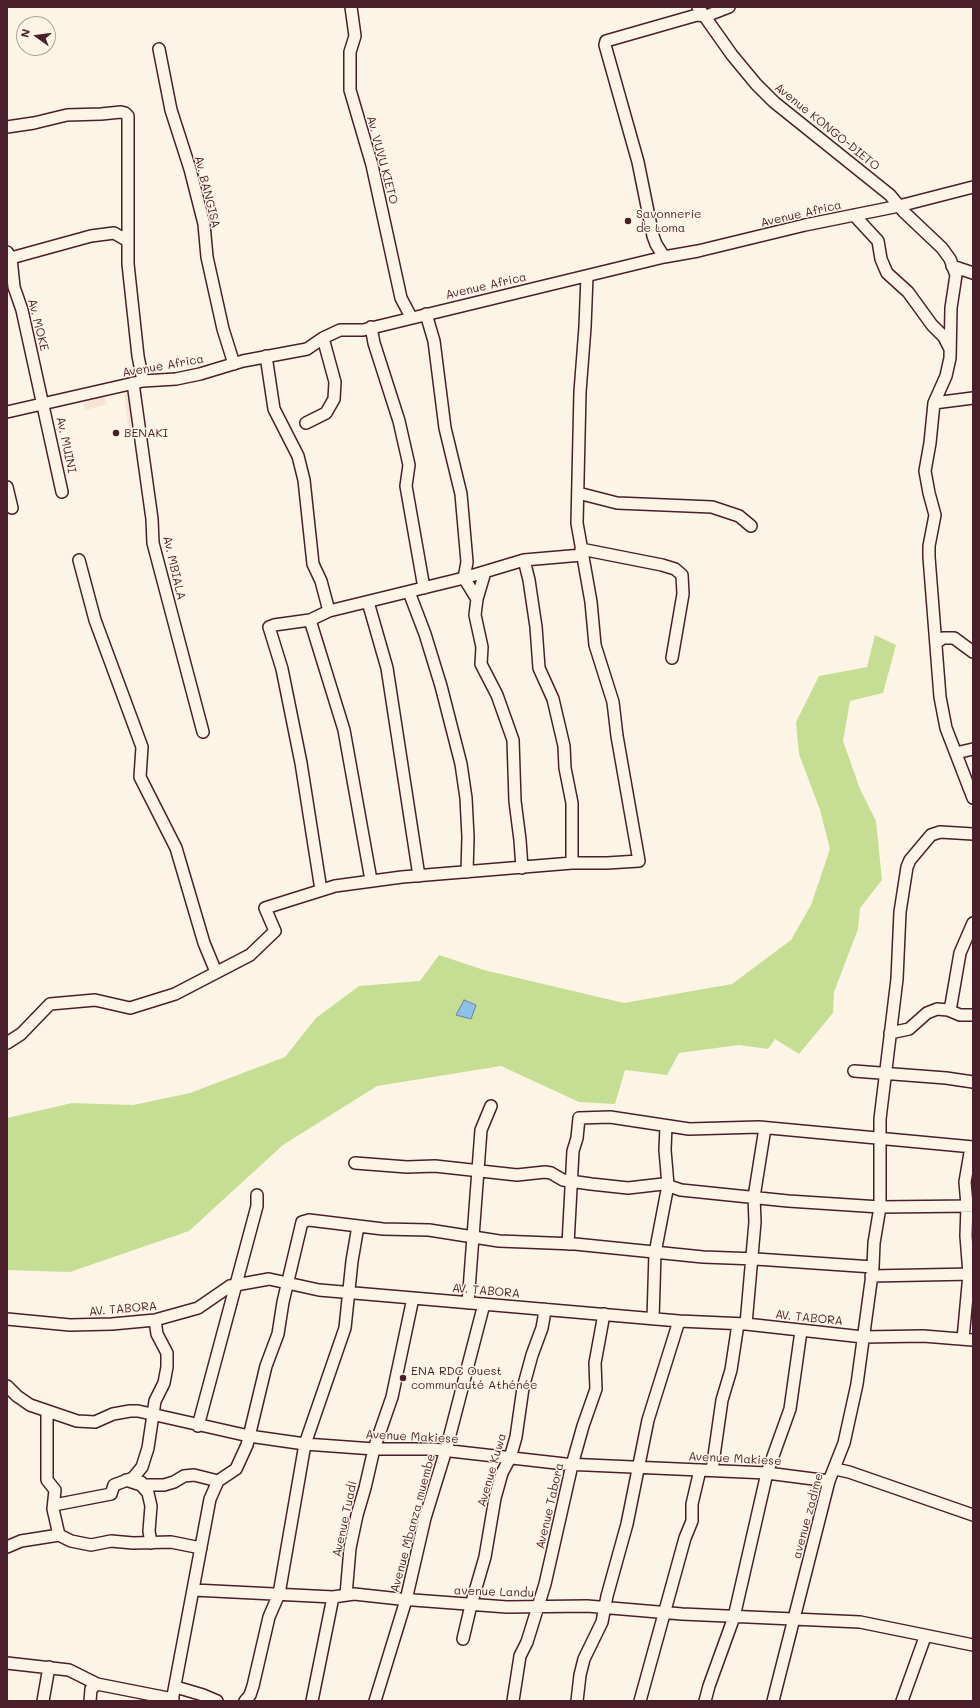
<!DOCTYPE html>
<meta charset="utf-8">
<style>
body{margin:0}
#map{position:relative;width:980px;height:1708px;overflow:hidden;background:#fcf5e5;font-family:Mali,sans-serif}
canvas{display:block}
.frame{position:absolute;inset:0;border:8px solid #4a1f2b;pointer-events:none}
.north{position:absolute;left:16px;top:16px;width:40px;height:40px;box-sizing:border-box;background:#fcf5e5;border:1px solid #b59f9b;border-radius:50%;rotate:284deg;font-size:11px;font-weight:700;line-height:16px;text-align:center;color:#4a1f2b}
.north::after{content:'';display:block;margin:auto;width:14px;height:18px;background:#4a1f2b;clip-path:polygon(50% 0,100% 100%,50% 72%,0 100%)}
</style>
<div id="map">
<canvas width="980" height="1708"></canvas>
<div class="frame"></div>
<div class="north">N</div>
</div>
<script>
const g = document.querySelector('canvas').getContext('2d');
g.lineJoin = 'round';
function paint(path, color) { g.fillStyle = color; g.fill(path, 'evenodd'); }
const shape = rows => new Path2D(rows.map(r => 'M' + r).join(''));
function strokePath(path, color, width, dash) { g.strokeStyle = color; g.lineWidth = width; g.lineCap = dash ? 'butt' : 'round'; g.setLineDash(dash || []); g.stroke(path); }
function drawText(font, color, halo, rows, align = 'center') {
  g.font = font + ' Mali,sans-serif'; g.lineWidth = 3; g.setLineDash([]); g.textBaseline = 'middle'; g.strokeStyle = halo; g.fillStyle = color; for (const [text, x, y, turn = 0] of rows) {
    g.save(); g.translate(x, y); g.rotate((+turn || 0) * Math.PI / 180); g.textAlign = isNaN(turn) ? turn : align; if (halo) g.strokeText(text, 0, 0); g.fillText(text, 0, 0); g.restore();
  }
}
const built = shape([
 [131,388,135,425,128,426,124,390],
 [104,396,107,404,86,410,83,403]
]);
const green = shape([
 [875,635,896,645,883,693,850,701,843,741,860,789,876,821,882,880,860,908,858,929,834,992,833,1013,799,1054,775,1039,768,1049,739,1045,679,1053,667,1075,625,1070,615,1104,579,1102,501,1066,377,1086,283,1145,189,1231,70,1272,7,1270,7,1118,72,1103,133,1105,190,1093,285,1057,316,1018,359,986,420,981,439,955,484,970,624,1003,732,984,791,940,811,905,830,849,820,810,799,754,796,722,819,676,867,667]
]);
const water = shape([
 [464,1000,476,1005,471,1019,456,1015,464,1000]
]);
const minor = shape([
 [351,7,355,36,350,52,350,90,372,165,401,298,411,317],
 [698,7,732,55,756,84,774,102,890,195,904,212,942,248,950,259,956,275,951,308,950,358,946,376,934,403,930,443,925,471,929,493,935,515,929,546,929,557,940,697,946,728,973,798],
 [159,49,171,110,190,169,204,224,207,257,223,329,234,364],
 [7,127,34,123,67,115,101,114,121,112,125,113,128,116,128,264,138,356,143,381],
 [854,215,878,241,881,259,887,273,908,292,932,325,944,337,949,347],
 [7,252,11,258,14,287,22,310,62,492],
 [664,257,656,244,653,236,638,162,605,45,606,41,697,15,706,16,729,7],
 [11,258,91,236,114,233,128,241],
 [952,266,973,273],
 [426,314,434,341,445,428,461,494,467,562,464,578,477,599,475,615,482,647,481,664,497,695,513,740,515,801,520,840,522,868],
 [371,327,374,343,399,421,409,465,406,486,424,588],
 [266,356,274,409,298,456,304,480,313,564,321,581,329,611],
 [133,383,152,519,153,543,203,732],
 [934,403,973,398],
 [7,412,143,381,176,379,200,374,243,361,307,349,323,338,340,330,363,330,664,257,698,251,805,225,899,206,973,187],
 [306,423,326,413,334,399,335,382,323,338],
 [7,487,12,508],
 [578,493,617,503,712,507,739,516,751,526],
 [581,549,662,565,675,569,682,575,683,594,672,658],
 [79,560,95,620,142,747,140,777,176,848,204,943,216,972],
 [524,560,529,580,536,627,539,668,553,699,564,746,565,768,572,803,572,863],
 [409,592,425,634,441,686,461,764,466,798,468,837,467,872],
 [477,599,485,572],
 [368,602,387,668,419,876],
 [310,620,344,730,371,880],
 [936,643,943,638,954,638,973,652],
 [956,753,973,749],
 [321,890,301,763,282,669,269,627,274,625,310,620,329,611,464,578,524,560,582,555],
 [948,1010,951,1005,960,953,973,923],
 [890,1033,909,1029,927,1013,937,1009,948,1010,960,1015,973,1015],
 [7,1043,21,1034,50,1004,95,1000,130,1008,175,994,250,955,275,931,265,908,335,886,402,877,572,863,607,863,639,861,617,736,613,702,595,645,591,602,577,523,580,392,585,327,587,276],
 [854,1071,946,1078,973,1082],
 [355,1163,407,1167,435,1166,517,1175,545,1172,551,1173,563,1180,591,1184,628,1188,663,1184,681,1190,788,1201,880,1207,973,1206],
 [568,1244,573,1151,577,1138,579,1118,610,1117,689,1129,759,1127,973,1147],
 [871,1276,973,1274],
 [468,1303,481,1130,491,1106],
 [7,1319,70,1325,112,1324,155,1320,198,1308,230,1286,269,1279,319,1290,413,1298,679,1321,746,1324,863,1337,923,1336,973,1340],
 [653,1319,655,1253,668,1185,665,1150,666,1126],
 [746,1324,755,1222,754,1197,765,1128],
 [963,1339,969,1274,966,1236,967,1205,965,1182,971,1147],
 [7,1386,17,1396,30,1405,77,1421,95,1422,113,1414,130,1411,138,1411,249,1436,305,1444,374,1449,433,1449,565,1464,767,1473,829,1481],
 [47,1411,47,1480,55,1490,53,1509,59,1535],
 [198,1426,257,1206,257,1195],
 [835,1469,849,1472,973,1515],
 [712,1470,722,1400,731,1370,738,1324],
 [126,1480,141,1485,164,1485,174,1482,184,1476,194,1475,218,1481],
 [141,1482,141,1485,148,1493,151,1506,149,1531,151,1543],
 [54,1505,111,1494,114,1485,133,1478,142,1467,148,1448,155,1401,164,1383,167,1367,167,1353,157,1334,155,1320],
 [7,1547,21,1541,59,1535,71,1541,91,1545,111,1541,133,1543,171,1542,201,1548],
 [194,1590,333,1597,354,1594,400,1599,507,1607,587,1606,682,1614,860,1622,973,1645],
 [346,1595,350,1548,357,1515,365,1488,374,1449,392,1397,413,1298],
 [463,1639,471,1605,485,1557,495,1498,502,1473,510,1458,516,1437,523,1388,532,1355,542,1328,544,1317,544,1309],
 [7,1663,69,1670,97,1684,173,1699],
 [176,1687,203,1695,217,1701],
 [43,1701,49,1667],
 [90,1701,91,1689,97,1684],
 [172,1701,210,1499,218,1481,236,1469,247,1445,266,1366,278,1334,283,1302,302,1222,309,1220,383,1229,429,1230,499,1241,575,1244,703,1257,756,1259,873,1267],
 [245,1701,250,1695,253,1686,269,1617,279,1594,305,1444,345,1328,352,1261,358,1226],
 [312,1701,333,1597],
 [375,1701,406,1600,425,1518,446,1450,484,1304],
 [513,1701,520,1656,527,1642,545,1584,572,1465,583,1426,596,1389,595,1363,604,1314],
 [577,1701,580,1675,584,1659,602,1622,607,1596,627,1524,648,1420,679,1321],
 [640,1701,685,1538,692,1521,692,1504,700,1470],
 [705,1701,709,1686,734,1617,767,1473,790,1409,801,1331],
 [773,1701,829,1481,844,1443,857,1384,873,1267,874,1243,880,1207,880,1119,897,979,900,912,907,867,910,860,931,835,940,832,973,834],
 [902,1701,925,1637]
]);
const markers = [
 [628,221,4,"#4a1f2b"],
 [116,433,4,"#4a1f2b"],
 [403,1378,4,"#4a1f2b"]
];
const streetNames = [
 ["Avenue KONGO-DIETO",827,127,39],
 ["Av. VUVU KIETO",382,160,75],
 ["Av. BANGISA",207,192,76],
 ["Avenue Africa",801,214,-13],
 ["Avenue Africa",486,286,-13],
 ["Av. MOKE",38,325,76],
 ["Avenue Africa",163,366,-10],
 ["Av. MUINI",66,445,78],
 ["Av. MBIALA",174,568,77],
 ["AV. TABORA",486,1291,5],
 ["AV. TABORA",123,1309,-5],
 ["AV. TABORA",809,1318,6],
 ["Avenue Makiese",412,1437,3],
 ["Avenue Makiese",735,1459,3],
 ["Avenue Kuwa",492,1470,-74],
 ["Avenue Tabora",550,1506,-77],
 ["avenue zadime",808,1516,-75],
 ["Avenue Tuadi",345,1519,-78],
 ["Avenue Mbanza muembe",413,1523,-75],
 ["avenue Landu",494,1592,2]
];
const poiNames = [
 ["Savonnerie",636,214],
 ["de Loma",636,228],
 ["BENAKI",124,433],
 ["ENA RDC Ouest",411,1371],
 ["communauté Athénée",411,1385]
];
paint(built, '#f9e3d2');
paint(green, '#c5de94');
paint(water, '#8dc1ea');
strokePath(water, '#72809e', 1);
strokePath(minor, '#4a1f2b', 14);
strokePath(minor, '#fcf5e5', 11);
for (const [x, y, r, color] of markers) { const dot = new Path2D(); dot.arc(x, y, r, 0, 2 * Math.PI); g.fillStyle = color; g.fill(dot); strokePath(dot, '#fcf5e5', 1.5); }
drawText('12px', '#4a1f2b', '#fcf5e5', streetNames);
drawText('12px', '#4a1f2b', '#fcf5e5', poiNames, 'left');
</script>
